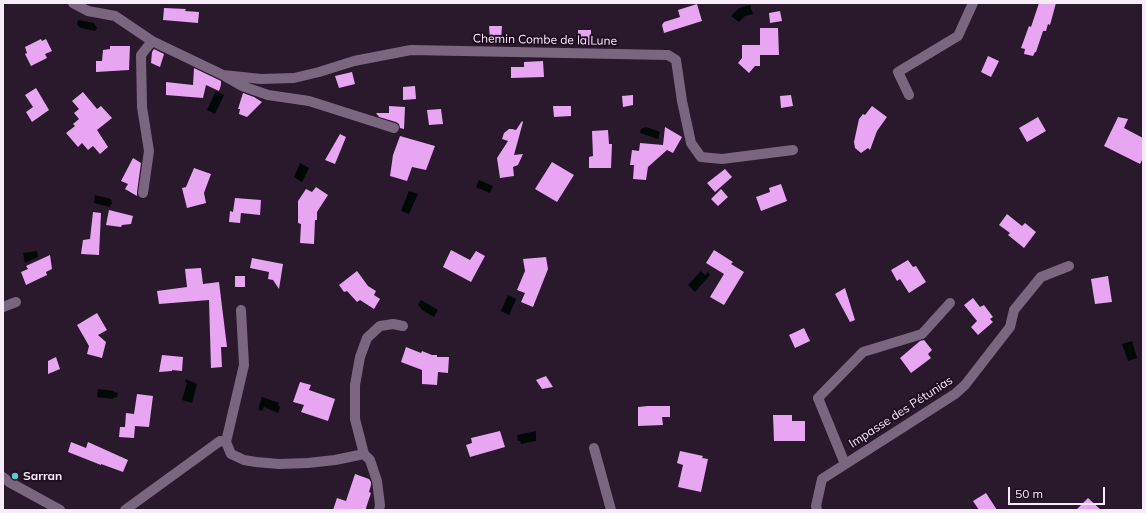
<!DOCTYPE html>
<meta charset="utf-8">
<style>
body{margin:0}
#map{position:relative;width:1146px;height:513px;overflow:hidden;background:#2a182d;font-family:Mulish,sans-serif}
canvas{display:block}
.frame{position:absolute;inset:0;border:4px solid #f7eaf9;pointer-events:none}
.scale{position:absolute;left:1008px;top:487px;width:97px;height:18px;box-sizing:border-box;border:2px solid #f7eaf9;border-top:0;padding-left:5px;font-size:12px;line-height:14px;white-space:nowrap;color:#f7eaf9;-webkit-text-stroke:3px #200f23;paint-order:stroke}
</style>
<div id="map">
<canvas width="1146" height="513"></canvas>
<div class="frame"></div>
<div class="scale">50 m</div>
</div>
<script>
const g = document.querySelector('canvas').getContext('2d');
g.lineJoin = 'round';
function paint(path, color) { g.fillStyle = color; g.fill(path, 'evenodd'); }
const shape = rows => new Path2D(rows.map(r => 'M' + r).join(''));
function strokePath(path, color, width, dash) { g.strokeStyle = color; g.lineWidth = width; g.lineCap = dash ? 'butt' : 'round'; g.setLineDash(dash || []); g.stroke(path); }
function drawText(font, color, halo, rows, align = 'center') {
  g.font = font + ' Mulish,sans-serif'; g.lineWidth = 4; g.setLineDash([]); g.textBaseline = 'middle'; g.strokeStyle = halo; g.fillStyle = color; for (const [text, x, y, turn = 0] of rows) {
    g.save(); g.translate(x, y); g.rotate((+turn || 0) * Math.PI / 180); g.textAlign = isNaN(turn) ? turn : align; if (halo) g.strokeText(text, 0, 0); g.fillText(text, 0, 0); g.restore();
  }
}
const water = shape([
 [750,5,753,14,745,16,739,22,731,16,739,8],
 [78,20,94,23,97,28,95,31,81,28,77,25],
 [216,91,224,95,215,114,207,110],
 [646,127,660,132,658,139,640,133,641,129],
 [300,163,309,168,302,182,294,177],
 [479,180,493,186,490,193,476,187],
 [409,191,418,194,409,214,401,211],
 [95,195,111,199,112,204,110,205,110,207,94,203],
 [37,251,38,257,25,263,23,253],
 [701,271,705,275,708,272,710,275,695,292,688,285],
 [508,295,516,299,509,315,501,311],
 [421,300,438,310,434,317,421,309,421,308,418,305],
 [1132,341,1137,358,1128,361,1122,344],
 [186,379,197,384,192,403,182,400,187,383,185,382],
 [98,389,114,391,114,392,118,393,117,397,113,398,113,399,97,397],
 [262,397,279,403,278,405,280,407,278,413,264,407,262,411,259,410,259,406],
 [536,431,536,441,521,444,520,441,518,441,517,435]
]);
const building = shape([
 [1039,3,1056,3,1050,25,1048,24,1046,31,1043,31,1036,52,1035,52,1033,56,1024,54,1025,49,1021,48,1029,26,1031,27],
 [697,4,702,21,664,33,662,25,664,22,680,17,678,10],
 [164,8,186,9,185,11,199,12,198,23,163,20],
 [780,11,782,21,770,23,769,13],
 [489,26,502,26,501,40,490,39],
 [760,28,778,28,779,55,760,55,760,66,755,66,749,73,738,63,742,58,742,45,760,45],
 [578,30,591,30,591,45,578,45],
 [41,39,42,41,46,39,52,51,45,54,47,58,31,66,25,54,27,53,25,47],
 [110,46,130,46,129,70,96,72,96,61,102,61,103,50,110,49],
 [154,49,164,54,160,67,151,63,152,52],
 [988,56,999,61,991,77,981,72],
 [543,61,544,77,511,78,511,67,524,67,524,62],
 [194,68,221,81,221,85,219,91,206,85,203,98,166,95,166,82,193,85],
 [352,72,355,84,339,88,335,76],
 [415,86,416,99,403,100,403,87],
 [36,88,49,110,32,122,26,112,33,107,25,95],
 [83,92,97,109,101,106,112,118,97,130,108,147,100,154,93,146,88,150,82,143,78,147,66,133,75,126,73,124,79,119,74,113,79,109,72,101],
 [243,93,254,97,262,102,247,117,239,114,240,109,238,109],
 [633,95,633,105,623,107,622,96],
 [791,95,793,106,781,108,780,96],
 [389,106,405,107,404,129,400,128,399,124,396,122,379,117,376,113,389,113],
 [553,106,571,106,571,116,554,117],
 [872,106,887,117,877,131,870,150,868,148,861,153,855,148,854,142,859,119,863,114,865,115],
 [441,109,443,124,429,125,427,110],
 [1038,117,1046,131,1027,142,1019,128],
 [1118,117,1128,119,1124,128,1143,138,1143,158,1140,164,1104,146],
 [522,121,523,122,514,155,523,154,518,165,513,167,514,176,500,178,497,158,508,141,502,139,504,133,509,129,512,129,516,130],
 [665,127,682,137,673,153,667,150,648,167,646,180,633,179,634,165,630,165,632,150,639,151,640,143,663,145],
 [608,130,609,144,612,144,611,168,589,168,589,157,593,156,592,131],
 [340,134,346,137,335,164,325,160],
 [400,136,435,146,426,170,412,167,407,181,390,176,393,155],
 [133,158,141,163,137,192,137,196,125,189,128,184,121,181],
 [552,162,574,175,557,202,535,189],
 [194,168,211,174,204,193,206,203,187,208,182,188,186,187],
 [725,169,732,177,715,192,707,183],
 [781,184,787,201,761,211,756,197,770,192,769,188],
 [316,187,328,195,317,212,317,220,315,220,314,244,300,243,301,224,298,223,298,201,306,189,312,192],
 [721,189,728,197,718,206,711,199],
 [235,198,261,200,260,215,241,213,240,223,229,222,230,211,233,212],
 [109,210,133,216,131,224,122,225,121,227,106,225],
 [93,212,101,213,99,255,81,254,83,240,90,239],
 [1007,214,1022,226,1025,223,1036,232,1024,248,1008,235,1010,233,999,225],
 [451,250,470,260,476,251,485,256,471,282,443,267],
 [714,250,733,262,731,264,744,272,724,305,710,297,724,274,706,263],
 [50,255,52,269,46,272,47,275,26,285,21,272,28,269,26,266],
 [546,257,548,269,533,307,521,302,525,293,517,290,525,271,523,259],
 [252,258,283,264,279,289,273,280,268,279,269,272,250,268],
 [908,260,913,267,916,266,926,282,909,293,900,279,897,281,891,270],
 [201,268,203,284,219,282,227,347,221,347,222,367,211,368,209,300,159,304,157,291,187,287,185,269],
 [357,271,368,286,376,291,374,295,380,299,374,309,360,300,357,302,347,291,344,292,339,285],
 [235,276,245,276,245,287,235,287],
 [1108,276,1112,302,1095,304,1091,279],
 [845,288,855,320,850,322,835,294],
 [973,298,980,307,984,305,993,317,990,319,993,322,978,335,971,327,977,321,964,305],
 [97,313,107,330,98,335,106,342,102,358,87,354,89,346,77,325],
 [804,328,810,341,795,348,789,335],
 [924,340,932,350,928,354,931,358,911,373,900,358,920,341],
 [406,347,421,353,422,351,432,355,437,355,437,357,449,357,448,373,438,372,437,385,422,384,422,370,401,362],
 [162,355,183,357,182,371,172,370,172,371,159,372],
 [56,357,60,369,48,374,48,361],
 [546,376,553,387,542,389,536,380],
 [300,382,311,385,309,390,335,399,328,421,301,412,304,405,293,402],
 [137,394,153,396,149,427,135,426,134,438,119,437,120,427,125,427,126,413,134,414],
 [648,406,670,406,670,417,662,417,663,425,638,426,638,407],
 [773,415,792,415,792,421,805,421,805,441,774,441],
 [500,431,505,447,470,457,466,445,472,443,471,438],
 [71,442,86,448,88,442,128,460,123,472,101,464,101,465,68,452],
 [680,451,703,456,702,458,708,459,701,492,678,487,683,465,677,463],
 [355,474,369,479,371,482,371,485,369,492,371,493,366,508,367,510,333,510,337,498,346,501],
 [986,493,997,510,979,510,973,501],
 [1088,498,1101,510,1076,510]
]);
const minor = shape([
 [73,3,88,11,115,16,152,41,223,75,261,79,294,78,319,72,354,61,411,50,668,55,676,60,682,101,691,143,701,157,722,159,793,150],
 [226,77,242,86,268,95,309,101,394,128],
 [909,95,898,72,958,36,973,3],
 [143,193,149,151,142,107,141,55,152,41],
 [3,307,16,302],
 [226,442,244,365,241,310],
 [594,448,611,510],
 [364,454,370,460,377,481,380,505,379,510],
 [845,464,818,398,863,352,922,334,950,303],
 [3,477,9,482,60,510],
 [125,510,220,441,226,442,231,454,244,460,256,462,279,464,308,463,335,460,364,454,355,419,355,385,360,357,367,338,380,326,393,324,403,326],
 [817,510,816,506,822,479,955,394,965,385,1010,327,1014,310,1041,277,1069,266]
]);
const markers = [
 [15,476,4,"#54cdc7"]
];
const streetNames = [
 ["Chemin Combe de la Lune",545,40,1],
 ["Impasse des Pétunias",901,412,-33]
];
const poiNames = [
 ["Sarran",23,476]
];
paint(water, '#000908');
paint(building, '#e7a5f2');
strokePath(minor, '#7b667f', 10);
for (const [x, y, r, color] of markers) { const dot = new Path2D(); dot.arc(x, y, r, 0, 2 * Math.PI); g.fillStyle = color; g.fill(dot); strokePath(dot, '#200f23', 1.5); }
drawText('12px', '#f7eaf9', '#200f23', streetNames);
drawText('bold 12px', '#f7eaf9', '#200f23', poiNames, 'left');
</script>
